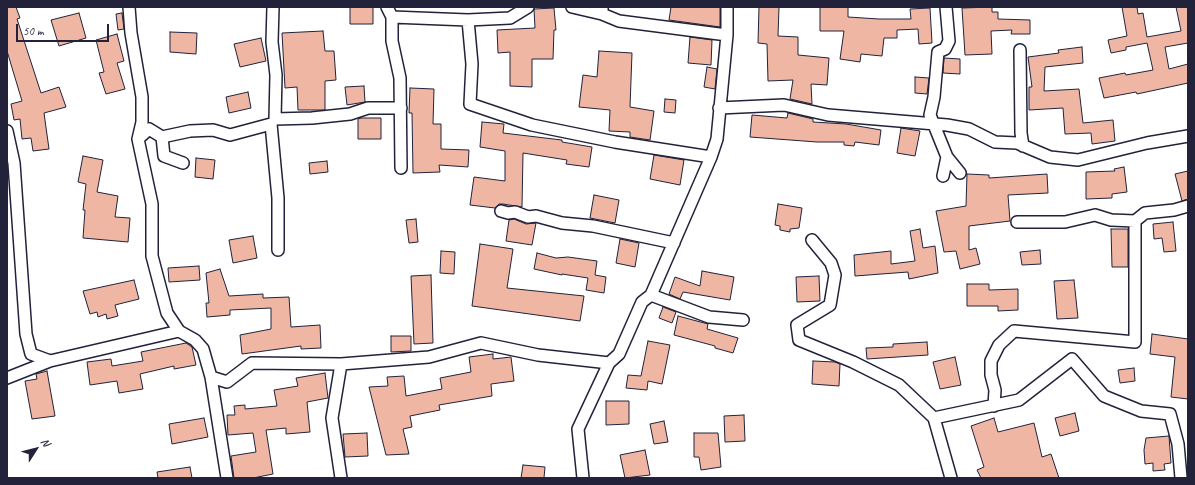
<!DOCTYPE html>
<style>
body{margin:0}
#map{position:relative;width:1195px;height:485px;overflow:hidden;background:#fff;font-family:Caveat,sans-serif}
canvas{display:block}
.frame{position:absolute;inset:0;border:8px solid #22223b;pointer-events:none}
.north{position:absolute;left:16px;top:429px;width:40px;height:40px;-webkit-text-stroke:3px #fff;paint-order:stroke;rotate:54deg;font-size:11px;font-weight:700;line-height:16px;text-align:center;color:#22223b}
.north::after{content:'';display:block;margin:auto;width:14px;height:18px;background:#22223b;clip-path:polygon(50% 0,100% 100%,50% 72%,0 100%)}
.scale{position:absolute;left:16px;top:24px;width:93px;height:18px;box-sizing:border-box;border:2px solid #22223b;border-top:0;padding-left:5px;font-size:12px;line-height:14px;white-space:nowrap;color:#22223b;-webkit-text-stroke:3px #fff;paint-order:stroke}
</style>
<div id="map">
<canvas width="1195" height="485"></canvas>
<div class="frame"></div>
<div class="north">N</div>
<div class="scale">50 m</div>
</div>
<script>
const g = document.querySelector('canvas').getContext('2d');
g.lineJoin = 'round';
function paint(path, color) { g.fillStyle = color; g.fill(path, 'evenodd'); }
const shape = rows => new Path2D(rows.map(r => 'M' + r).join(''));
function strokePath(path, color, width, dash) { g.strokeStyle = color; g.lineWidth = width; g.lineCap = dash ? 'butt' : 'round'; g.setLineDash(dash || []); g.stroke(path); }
const building = shape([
 [7,7,16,7,20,18,17,19,41,93,59,87,66,107,44,113,49,149,33,151,31,138,22,139,20,119,14,120,11,104,22,101,7,51,7,7],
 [350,7,373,7,373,24,350,24,350,7],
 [671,7,720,7,720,27,669,20,671,7],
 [759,7,779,7,778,36,798,37,798,55,829,58,827,85,811,84,812,104,790,99,793,80,768,81,767,44,758,43,759,7],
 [820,7,848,7,848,17,879,19,911,19,910,9,930,8,932,43,919,44,918,29,897,30,897,38,884,38,882,56,861,54,860,62,840,59,844,31,820,31,820,7],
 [992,7,992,12,998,12,998,19,1030,20,1030,34,1011,34,1012,30,991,31,992,54,965,55,962,8,992,7],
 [1122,7,1137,7,1138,14,1143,13,1147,37,1181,31,1176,7,1188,7,1188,43,1165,47,1169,69,1188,64,1188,83,1137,94,1136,92,1104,98,1099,78,1125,73,1126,75,1153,70,1147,43,1126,47,1126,50,1111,53,1108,40,1127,36,1122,7],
 [554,8,556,30,554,30,553,59,532,59,532,87,510,86,510,52,498,53,497,30,535,28,534,9,554,8],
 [79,13,86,38,59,46,51,20,79,13],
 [122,13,124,29,118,30,116,14,122,13],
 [323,31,325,51,334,51,336,80,325,81,325,110,298,110,297,87,285,88,282,33,323,31],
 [170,32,197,33,196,54,170,52,170,32],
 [117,34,124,61,117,63,125,89,106,94,99,73,104,72,96,40,117,34],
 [690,37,712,40,711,65,688,63,690,37],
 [261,38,266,61,240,67,234,44,261,38],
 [1082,47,1083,63,1045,67,1044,91,1079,89,1083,123,1113,120,1115,141,1092,144,1091,133,1065,134,1063,108,1029,110,1029,87,1032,87,1028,57,1059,53,1058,50,1082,47],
 [599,51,632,53,630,107,654,111,650,140,630,137,630,132,609,131,610,110,579,107,583,75,597,77,599,51],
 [944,58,960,59,960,74,943,73,944,58],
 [707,67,717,69,715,89,704,87,707,67],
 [915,77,929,78,927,94,915,93,915,77],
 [364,86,365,102,347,105,345,87,364,86],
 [410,88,434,89,433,124,441,124,441,149,469,150,468,167,439,165,440,172,413,173,412,113,409,113,410,88],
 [248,92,251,108,229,113,226,97,248,92],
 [665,99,676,100,675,113,664,112,665,99],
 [788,113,813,119,813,122,846,124,881,130,879,145,855,142,854,146,844,145,844,142,817,142,750,137,752,115,787,118,788,113],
 [361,118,381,118,381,139,358,139,358,119,361,118],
 [482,122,504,124,503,133,562,140,562,142,592,147,589,167,566,164,567,160,523,153,522,207,503,204,499,204,495,208,470,205,474,177,505,181,505,151,480,147,482,122],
 [901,128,920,131,915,156,897,153,901,128],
 [654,155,684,160,680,185,650,179,654,155],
 [83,156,103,160,97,192,118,196,115,217,130,218,128,242,83,238,85,210,83,210,86,184,78,182,83,156],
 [196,158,215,160,213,179,195,177,196,158],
 [327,161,328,172,310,174,309,163,327,161],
 [1124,167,1127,192,1112,194,1112,198,1086,199,1086,172,1115,171,1114,169,1124,167],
 [1188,171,1188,199,1182,201,1175,174,1188,171],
 [967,174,989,175,989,178,1047,174,1048,193,1008,195,1010,221,969,226,969,250,976,248,980,264,960,269,956,251,944,252,936,211,966,206,967,174],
 [594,195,619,200,615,223,590,218,594,195],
 [778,204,802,208,799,228,790,229,790,232,780,230,780,226,775,225,778,204],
 [416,219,418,242,409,243,406,220,416,219],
 [514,219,526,224,536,223,532,245,506,241,509,220,514,219],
 [1173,222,1176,251,1164,252,1162,238,1154,239,1153,224,1173,222],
 [920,229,923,248,935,246,938,273,909,279,908,272,855,276,854,255,891,251,891,264,915,261,910,231,920,229],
 [1111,229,1128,229,1128,267,1112,267,1111,229],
 [253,236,257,258,233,263,229,240,253,236],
 [620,239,639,243,635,267,616,263,620,239],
 [480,244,513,249,507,288,584,296,580,321,472,306,480,244],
 [1040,250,1041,264,1022,265,1020,252,1040,250],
 [441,251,455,252,454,274,440,273,441,251],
 [537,253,556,258,568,257,597,261,595,275,606,277,604,293,586,290,588,278,562,274,562,275,534,269,537,253],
 [199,266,200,280,169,282,168,268,199,266],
 [220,269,229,296,263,294,263,298,289,297,291,327,320,325,321,348,301,349,301,346,242,354,240,335,271,329,271,308,230,310,230,315,207,317,206,303,209,303,206,273,220,269],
 [702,271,734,277,730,300,683,292,680,299,669,294,675,277,700,286,702,271],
 [431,275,433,343,414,344,411,276,431,275],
 [819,276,820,301,797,302,796,277,819,276],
 [134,280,139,299,115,305,118,316,107,319,106,314,98,317,97,312,90,314,83,291,134,280],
 [1074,280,1078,318,1057,319,1054,281,1074,280],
 [967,284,989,284,989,290,1018,289,1018,310,998,311,998,306,967,306,967,284],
 [663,307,676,312,672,323,659,318,663,307],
 [678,316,708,324,707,329,738,338,733,353,715,348,715,346,674,335,678,316],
 [1152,334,1188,339,1188,399,1171,397,1175,357,1150,354,1152,334],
 [391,336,411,336,411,351,391,352,391,336],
 [648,341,670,345,662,384,648,381,647,390,626,388,628,375,641,376,648,341],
 [927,342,928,355,867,359,866,348,893,347,893,344,927,342],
 [186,343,192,347,196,365,174,369,174,366,140,374,143,389,119,393,117,381,90,385,87,362,111,359,112,366,143,361,141,352,186,343],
 [493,354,493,359,511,357,514,381,491,384,492,396,439,405,440,410,410,416,412,427,403,429,409,454,386,455,369,387,388,386,387,377,404,376,406,396,442,389,440,378,471,372,469,357,493,354],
 [955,357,961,385,940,389,933,362,955,357],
 [813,361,835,362,840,364,839,386,812,384,813,361],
 [1134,368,1135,381,1120,383,1118,370,1134,368],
 [47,371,55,416,32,419,25,381,37,379,36,374,47,371],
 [325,373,328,398,307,402,310,432,286,434,286,428,266,430,273,474,253,478,234,478,231,456,256,452,253,433,228,435,227,415,235,415,234,406,245,405,245,409,277,406,274,390,298,386,296,378,325,373],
 [606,401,629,401,629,424,606,425,606,401],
 [1075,413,1079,431,1060,436,1055,418,1075,413],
 [744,415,745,441,725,442,724,416,744,415],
 [204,418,208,437,172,444,169,424,204,418],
 [994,418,998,432,1034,423,1042,457,1051,454,1059,478,981,478,977,470,984,467,971,426,994,418],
 [664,421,668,442,654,444,650,424,664,421],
 [367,433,368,456,345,457,343,434,367,433],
 [694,433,718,433,721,467,701,470,699,457,694,457,694,433],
 [1169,436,1171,463,1164,464,1165,470,1153,471,1153,463,1145,464,1144,450,1146,438,1169,436],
 [645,450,650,475,625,478,620,455,645,450],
 [523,465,545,467,544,478,521,478,523,465],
 [190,467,192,478,158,478,157,472,190,467]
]);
const street = shape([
 [129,7,131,33,142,97,142,122,138,139,149,129,162,137,164,156,183,163],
 [273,7,272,42,276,75,275,119,312,118,350,114,368,108,401,108],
 [387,7,392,17,392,41,400,78,401,168],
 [572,7,602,14],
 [602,7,602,14,619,21,727,35],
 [946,7,949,41,945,49,938,52,934,97,930,115,947,157,960,173],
 [392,17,468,20,472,64,470,104,532,125,615,142,711,157],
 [468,20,510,18,528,7],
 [1020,50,1021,133,1023,146],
 [719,108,784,105,828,115,947,125,969,129,995,142,1017,143,1050,157,1078,160,1147,143,1188,136],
 [7,131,14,163,26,334,31,354,50,361,179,331],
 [162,137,190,131,213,130,230,135,271,124,278,198,278,250],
 [138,139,152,204,152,256,167,313,179,331,195,340,203,349,211,377,227,478],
 [943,176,947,157],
 [501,211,508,213,515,212,528,217,536,216,562,223,593,226,674,243],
 [1017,222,1065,222,1095,215,1111,220,1135,221,1145,213,1174,210,1188,206],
 [812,240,831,263,835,275,830,305,797,325,799,340,853,362,899,385,934,418],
 [651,295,709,317,743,320],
 [341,364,332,418,341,478],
 [211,377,227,382,252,363,341,364,429,357,481,343,538,355,609,363],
 [7,378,50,361],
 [994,406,995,390,991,375,991,361,999,345,1014,331,1135,342,1135,221],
 [583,478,578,429,609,363,619,354,642,302,651,295,711,157,717,139,727,35,727,7],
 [951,478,934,418,1019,400,1072,359,1104,396,1141,411,1170,414,1178,444,1181,478]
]);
paint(building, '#efb7a3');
strokePath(building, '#22223b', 1);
strokePath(street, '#22223b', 14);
strokePath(street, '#fff', 11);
</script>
